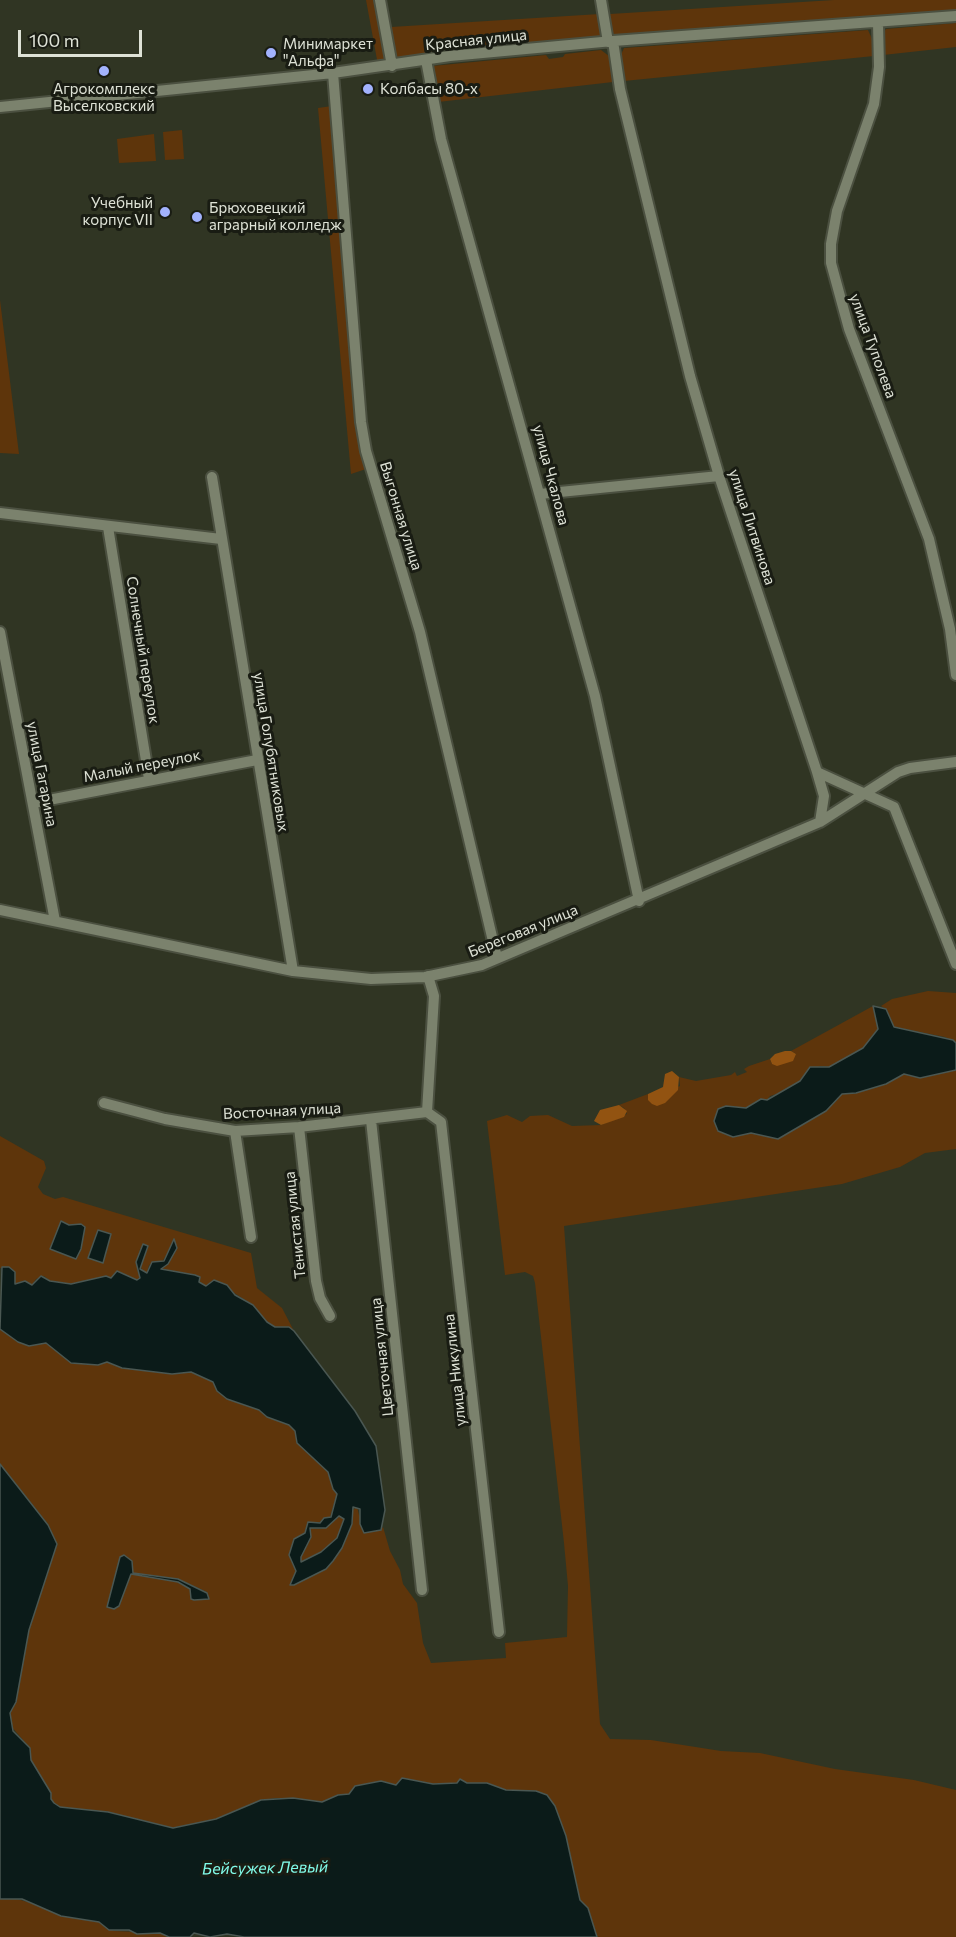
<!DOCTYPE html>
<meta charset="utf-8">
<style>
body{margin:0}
#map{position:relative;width:956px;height:1937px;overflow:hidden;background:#303523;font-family:Commissioner,sans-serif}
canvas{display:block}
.scale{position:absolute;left:18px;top:30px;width:124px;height:27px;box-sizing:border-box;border:3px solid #dee2d6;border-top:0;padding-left:8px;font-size:18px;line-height:21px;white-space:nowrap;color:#dee2d6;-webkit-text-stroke:4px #191c13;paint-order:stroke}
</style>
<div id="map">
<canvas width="956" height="1937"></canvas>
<div class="scale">100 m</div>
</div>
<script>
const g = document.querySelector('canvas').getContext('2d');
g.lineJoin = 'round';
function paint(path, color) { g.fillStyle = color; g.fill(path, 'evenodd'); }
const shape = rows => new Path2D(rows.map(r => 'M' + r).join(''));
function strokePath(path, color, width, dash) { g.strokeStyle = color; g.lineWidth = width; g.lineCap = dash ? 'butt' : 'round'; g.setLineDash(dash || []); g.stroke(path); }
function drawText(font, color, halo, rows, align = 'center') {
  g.font = font + ' Commissioner,sans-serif'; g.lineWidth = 6; g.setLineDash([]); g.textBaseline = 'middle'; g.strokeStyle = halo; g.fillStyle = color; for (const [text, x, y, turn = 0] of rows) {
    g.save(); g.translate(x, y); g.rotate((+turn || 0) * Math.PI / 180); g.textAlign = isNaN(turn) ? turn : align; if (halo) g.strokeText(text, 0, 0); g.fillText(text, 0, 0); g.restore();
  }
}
const green = shape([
 [366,0,377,0,388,63,378,65],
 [834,0,956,0,956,12,618,36,612,33,610,14],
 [600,14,602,31,600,37,491,48,484,44,468,46,464,50,395,58,391,27],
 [956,23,956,47,883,55,883,34,886,29],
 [868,30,873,41,874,56,624,81,620,57,624,48],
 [601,50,609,56,613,82,438,102,432,66,546,55,549,59,563,57,565,54],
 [332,106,366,469,351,474,318,108],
 [182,130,184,159,165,160,163,132],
 [154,134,156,161,119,163,117,139],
 [0,300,19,454,0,453],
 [928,991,956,993,956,1043,945,1037,894,1027,886,1009,881,1006,892,999],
 [873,1006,878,1029,863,1048,829,1067,820,1066,787,1091,770,1096,767,1100,746,1108,726,1106,716,1127,718,1131,733,1137,751,1133,778,1139,826,1111,842,1094,856,1093,886,1084,904,1074,920,1078,956,1070,956,1149,925,1153,900,1167,842,1184,564,1226,600,1724,610,1739,651,1740,721,1751,760,1753,835,1769,914,1780,956,1790,956,1937,597,1937,588,1908,580,1900,566,1836,555,1806,536,1791,506,1790,487,1783,433,1784,402,1778,396,1785,381,1782,370,1783,352,1789,349,1794,338,1795,322,1802,276,1798,261,1800,216,1819,172,1828,108,1812,60,1807,54,1803,51,1800,51,1793,31,1760,30,1748,10,1725,10,1713,16,1702,29,1630,57,1544,48,1524,0,1464,0,1329,18,1342,46,1343,71,1363,98,1365,107,1362,122,1368,172,1374,191,1372,213,1382,227,1399,259,1410,267,1417,289,1425,296,1431,297,1443,328,1472,333,1489,337,1494,330,1517,305,1529,305,1533,292,1545,291,1560,296,1571,294,1585,326,1569,333,1561,342,1548,352,1524,352,1511,357,1506,359,1515,381,1530,383,1527,390,1551,400,1570,403,1584,417,1603,423,1643,431,1663,506,1658,505,1643,567,1637,568,1586,564,1543,535,1283,533,1276,525,1272,505,1275,487,1121,507,1115,522,1122,530,1116,548,1115,572,1126,601,1125,627,1114,624,1108,619,1105,648,1094,648,1100,680,1086,679,1077,696,1081,731,1075,735,1072,737,1076,747,1072,744,1069,749,1066,770,1059,772,1064,796,1054,791,1051],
 [124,1555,133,1573,187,1583,207,1592,205,1600,191,1598,191,1589,178,1582,131,1574,119,1606,107,1607,120,1557],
 [0,1136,44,1161,46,1168,38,1187,43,1194,55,1199,63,1197,251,1253,257,1288,282,1308,294,1331,289,1327,275,1327,267,1322,253,1305,214,1280,206,1286,198,1282,200,1277,160,1269,165,1267,166,1256,161,1263,155,1262,149,1265,147,1273,142,1272,141,1265,145,1251,140,1249,137,1269,140,1278,137,1280,117,1271,111,1278,106,1276,71,1284,50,1281,44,1276,36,1279,32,1285,22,1281,15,1284,15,1272,9,1267,0,1268],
 [339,1516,344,1519,337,1538,321,1552,301,1562,301,1558,311,1537,310,1528,321,1529],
 [9,1897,39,1905,61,1916,99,1922,114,1931,160,1933,169,1937,0,1937,0,1899]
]);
const forest = shape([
 [785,1051,791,1051,796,1054,793,1061,777,1066,772,1064,770,1059,775,1054],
 [672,1071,679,1077,678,1090,665,1103,657,1106,652,1104,648,1100,648,1094,663,1087,665,1074],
 [619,1105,627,1111,624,1117,601,1125,594,1121,600,1110]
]);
const water = shape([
 [873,1006,886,1009,894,1027,953,1040,956,1043,956,1070,920,1078,904,1074,886,1084,856,1093,842,1094,826,1111,778,1139,751,1133,733,1137,718,1131,714,1121,718,1109,726,1106,746,1108,761,1099,767,1100,800,1081,810,1067,829,1067,863,1048,878,1029,873,1006],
 [61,1221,69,1225,81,1224,85,1227,81,1249,76,1259,50,1249,61,1221],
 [98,1230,111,1234,103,1263,88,1258,98,1230],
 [174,1239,177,1248,168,1264,161,1269,195,1275,200,1277,199,1282,206,1286,214,1280,227,1285,235,1295,253,1305,267,1322,275,1327,289,1327,294,1331,355,1411,376,1446,385,1510,381,1530,364,1533,360,1524,360,1509,353,1507,352,1524,342,1548,333,1561,326,1569,294,1585,290,1585,296,1571,289,1555,294,1539,305,1533,308,1522,320,1523,324,1518,331,1517,337,1494,333,1489,328,1472,297,1443,295,1431,289,1425,267,1417,259,1410,227,1399,217,1391,213,1382,191,1372,172,1374,122,1368,107,1362,98,1365,71,1363,46,1343,29,1346,18,1342,0,1329,2,1267,9,1267,15,1272,15,1284,25,1281,32,1285,41,1276,50,1281,71,1284,106,1276,111,1278,117,1271,137,1280,140,1278,136,1262,143,1244,148,1246,140,1269,147,1273,152,1262,164,1261,174,1239],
 [339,1516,344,1519,337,1538,321,1552,301,1562,301,1557,311,1537,310,1528,326,1528,339,1516],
 [0,1464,48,1525,57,1544,29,1630,16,1702,10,1713,13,1731,30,1748,31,1760,51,1793,51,1799,54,1803,60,1807,108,1812,173,1828,216,1819,261,1800,293,1798,322,1802,338,1795,349,1794,355,1786,381,1781,396,1785,402,1778,433,1784,457,1783,460,1779,467,1783,487,1783,506,1790,536,1791,547,1795,555,1806,566,1836,580,1900,588,1908,597,1937,244,1937,227,1934,210,1937,194,1933,190,1937,169,1937,160,1933,137,1934,129,1930,109,1930,99,1922,61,1916,22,1899,0,1899,0,1464],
 [124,1555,132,1561,133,1573,178,1579,207,1593,209,1599,194,1600,191,1599,190,1589,178,1582,131,1574,119,1606,114,1609,107,1607,120,1557,124,1555]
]);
const minor = shape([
 [380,0,392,66],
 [601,0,608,42],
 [878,23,879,67,874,104,837,211,831,244,831,263,849,329,929,539,950,629,956,675],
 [613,41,620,89,690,376,719,476,817,772,894,807,956,964],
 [426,60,441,139,595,696,639,901],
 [333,73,361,422,366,451,420,632,497,958],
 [0,107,333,73,450,56,613,41,956,16],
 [212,477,293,971],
 [540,494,719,476],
 [0,513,221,539],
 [108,527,149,779],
 [0,632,55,921],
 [817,772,824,796,820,822],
 [33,803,257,760],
 [0,910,293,971,371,979,425,977,482,965,820,822,898,772,910,768,956,762],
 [104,1103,165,1119,235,1131,299,1127,427,1112],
 [427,1112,441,1122,499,1632],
 [427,1112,434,996,428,976],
 [371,1120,422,1590],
 [299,1127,316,1281,320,1298,330,1316],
 [235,1131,251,1237]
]);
const markers = [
 [271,53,6,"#a2b2fd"],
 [104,71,6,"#a2b2fd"],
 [368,89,6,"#a2b2fd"],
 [165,212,6,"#a2b2fd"],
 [197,217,6,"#a2b2fd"]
];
const streetNames = [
 ["Красная улица",476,40,-6],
 ["улица Туполева",873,346,70],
 ["улица Чкалова",551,475,75],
 ["Выгонная улица",401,516,73],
 ["улица Литвинова",752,527,72],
 ["Солнечный переулок",143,650,81],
 ["улица Голубятниковых",271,752,81],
 ["Малый переулок",142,766,-11],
 ["улица Гагарина",42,774,79],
 ["Береговая улица",523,931,-22],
 ["Восточная улица",282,1111,-3],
 ["Тенистая улица",295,1225,-96],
 ["Цветочная улица",382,1357,-96],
 ["улица Никулина",455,1370,-96]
];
const poiNames = [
 ["Минимаркет",283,44],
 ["\"Альфа\"",283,61],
 ["Агрокомплекс",104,89,"center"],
 ["Выселковский",104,106,"center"],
 ["Колбасы 80-х",380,89],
 ["Учебный",153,203,"right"],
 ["корпус VII",153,220,"right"],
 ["Брюховецкий",209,208],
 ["аграрный колледж",209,225]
];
const waterNames = [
 ["Бейсужек Левый",265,1868,-1]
];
paint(green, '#5e350b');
paint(forest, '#925311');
paint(water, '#0b1b19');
strokePath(water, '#4a5752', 1.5);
strokePath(minor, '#4b5040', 14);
strokePath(minor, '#7b826d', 10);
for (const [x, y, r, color] of markers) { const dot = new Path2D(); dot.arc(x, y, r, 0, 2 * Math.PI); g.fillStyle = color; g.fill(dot); strokePath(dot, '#191c13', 2); }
drawText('15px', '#dee2d6', '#191c13', streetNames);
drawText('15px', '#dee2d6', '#191c13', poiNames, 'left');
drawText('italic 16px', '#81fae8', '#191c13', waterNames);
</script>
